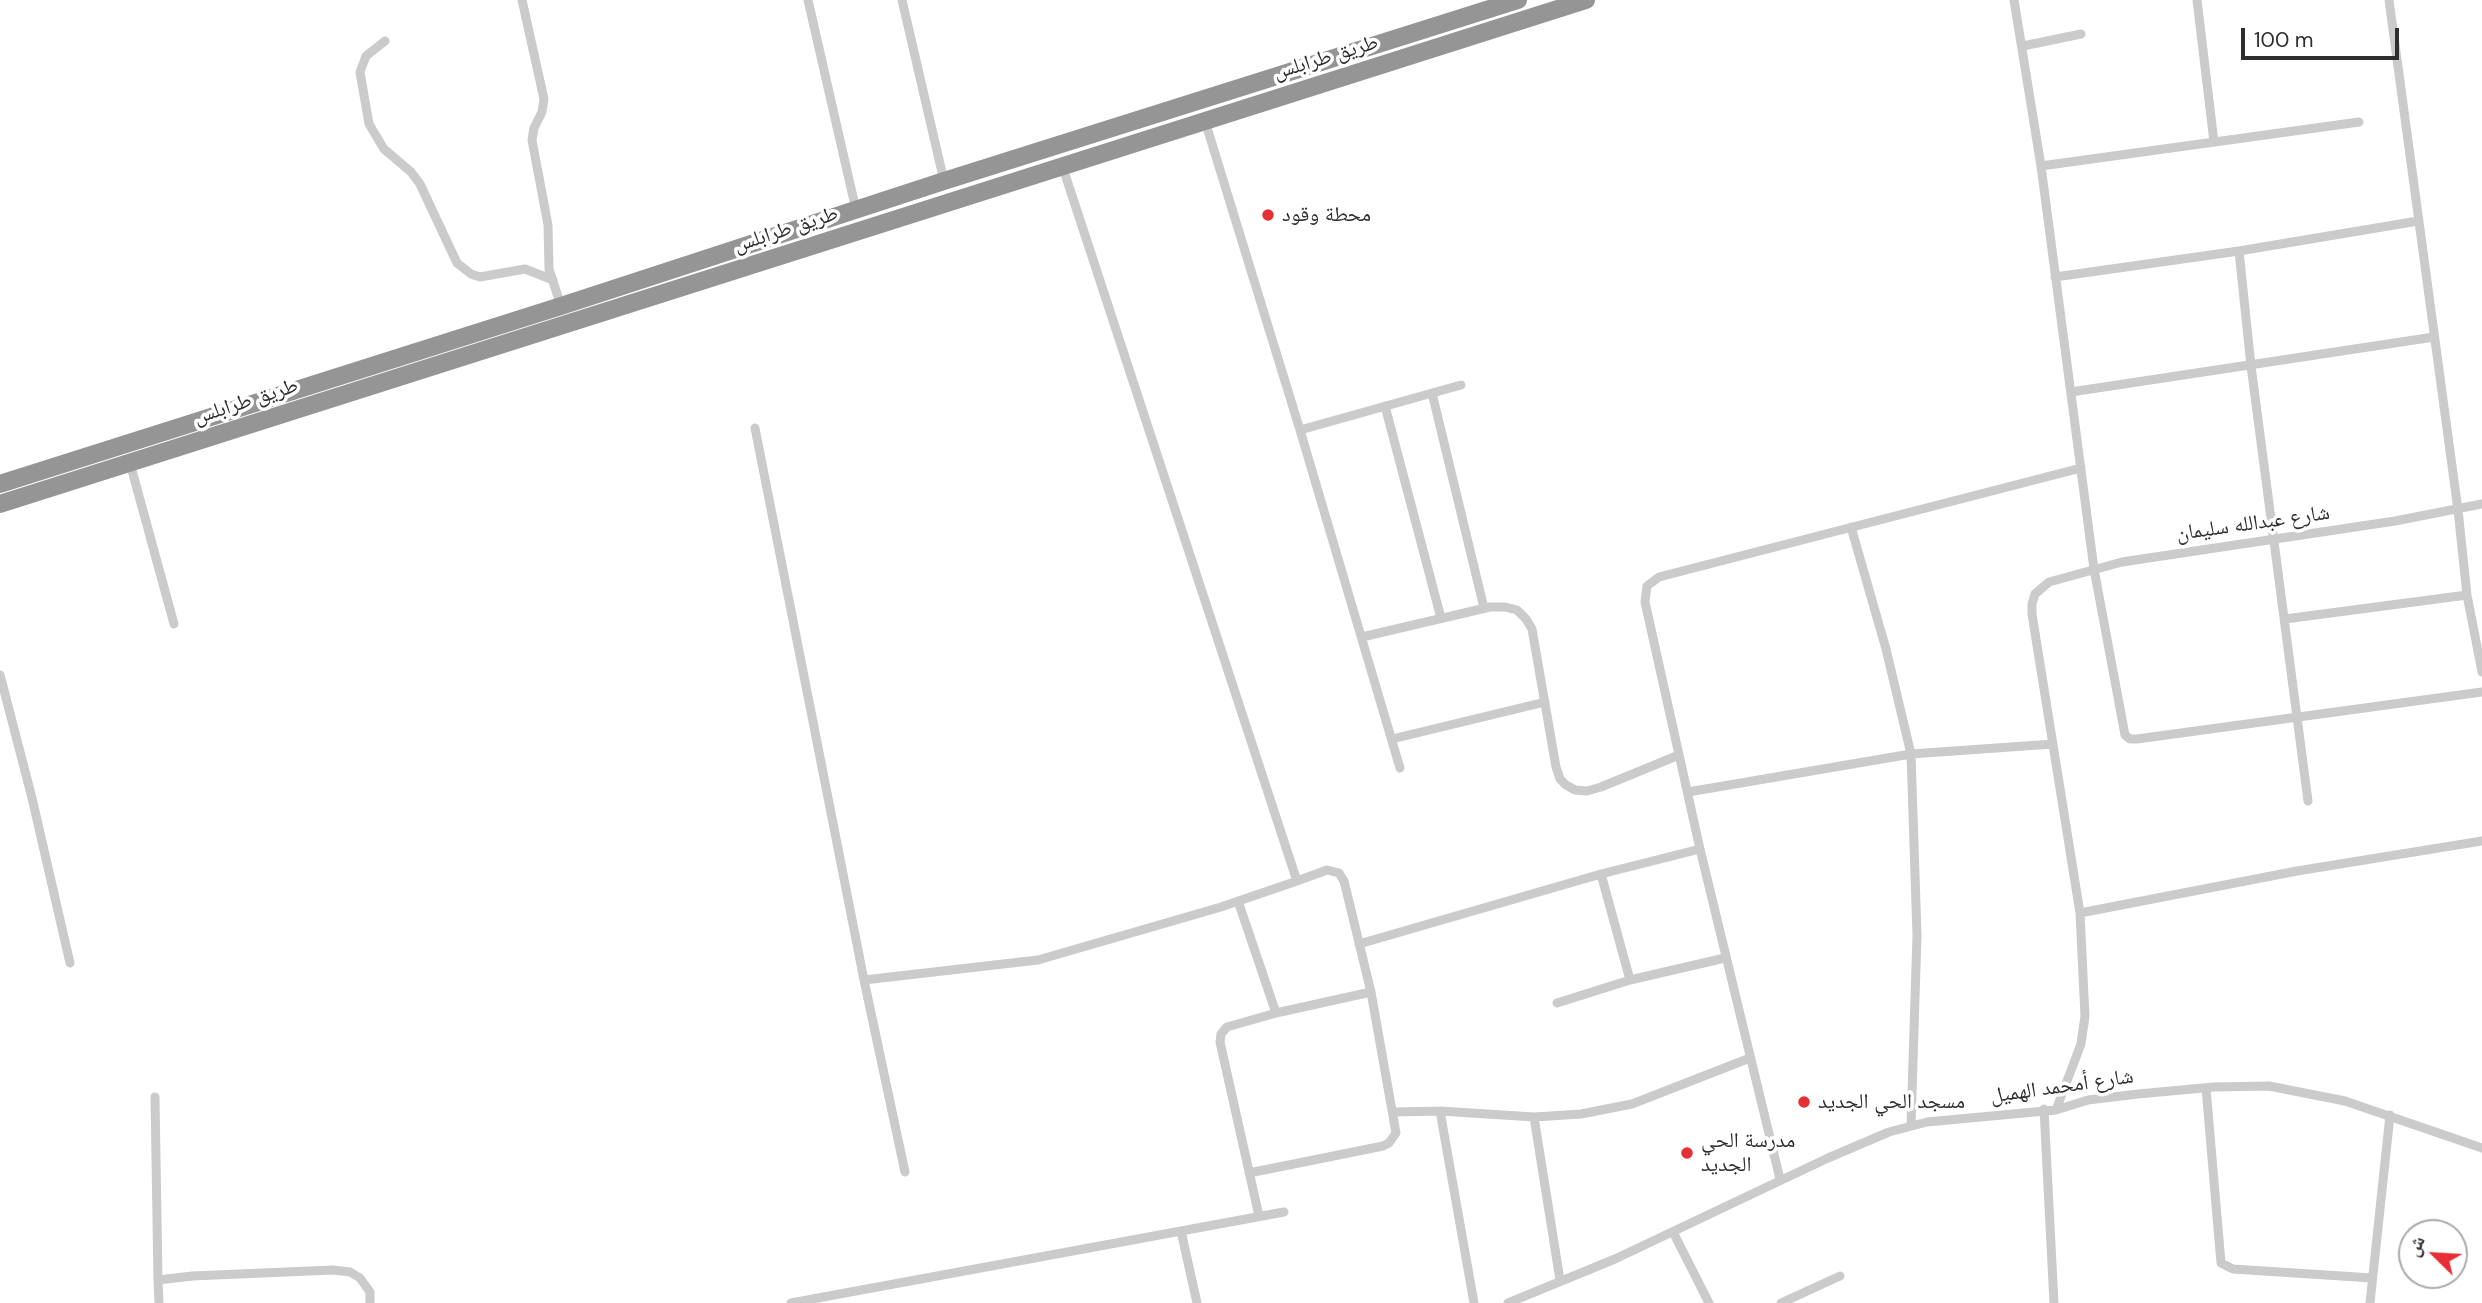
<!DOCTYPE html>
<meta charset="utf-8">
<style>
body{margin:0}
#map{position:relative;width:2482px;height:1303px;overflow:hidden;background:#fff;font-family:"DM Sans","Noto Naskh Arabic",sans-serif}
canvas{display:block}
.north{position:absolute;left:2398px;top:1219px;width:70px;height:70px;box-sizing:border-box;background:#fff;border:2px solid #ababab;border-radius:50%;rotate:294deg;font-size:19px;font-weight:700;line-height:28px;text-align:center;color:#2e2e2e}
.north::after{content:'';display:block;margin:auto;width:24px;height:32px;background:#e62f34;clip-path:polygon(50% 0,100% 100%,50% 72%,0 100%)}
.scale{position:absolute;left:2241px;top:28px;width:158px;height:32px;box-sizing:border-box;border:4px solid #2e2e2e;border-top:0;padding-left:9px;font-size:21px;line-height:24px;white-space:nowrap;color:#2e2e2e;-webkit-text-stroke:5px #fff;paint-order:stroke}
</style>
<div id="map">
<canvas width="2482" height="1303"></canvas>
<div class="north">ش</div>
<div class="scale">100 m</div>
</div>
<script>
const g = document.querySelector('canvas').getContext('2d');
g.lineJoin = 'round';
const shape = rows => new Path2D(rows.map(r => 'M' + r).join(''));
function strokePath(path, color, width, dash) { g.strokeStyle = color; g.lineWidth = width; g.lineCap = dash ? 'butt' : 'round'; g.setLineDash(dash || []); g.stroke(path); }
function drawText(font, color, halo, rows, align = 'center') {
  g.font = font + ' "DM Sans","Noto Naskh Arabic",sans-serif'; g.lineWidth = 7; g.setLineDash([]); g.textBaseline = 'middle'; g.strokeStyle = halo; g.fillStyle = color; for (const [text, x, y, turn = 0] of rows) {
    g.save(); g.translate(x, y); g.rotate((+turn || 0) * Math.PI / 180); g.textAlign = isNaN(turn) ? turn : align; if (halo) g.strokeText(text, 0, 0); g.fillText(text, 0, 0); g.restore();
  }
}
const street = shape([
 [522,0,544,99,542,112,534,128,532,140,548,225,549,269,561,306],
 [808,0,856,210],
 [902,0,944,181],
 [2014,0,2041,166,2094,569,2125,735,2130,739,2137,739,2482,692],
 [2197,0,2214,142],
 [2389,0,2458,510,2467,595,2482,672],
 [385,41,366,56,360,72,369,124,384,149,411,172,420,184,457,263,471,274,480,277,525,269,553,280],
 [2023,46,2081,34],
 [1205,121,1300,430,1400,768],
 [2041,166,2359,122],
 [2239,251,2251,366,2308,801],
 [2055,277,2239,251,2418,221],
 [2071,392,2434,337],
 [1432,393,1484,608],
 [1385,406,1441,618],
 [755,428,864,980,1038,960,1221,907,1297,881,1062,165],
 [1300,430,1461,385],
 [130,463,174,624],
 [1851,527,1886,649,1911,754,1917,935,1911,1125],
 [2285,619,2467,595],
 [1362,637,1490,607,1505,607,1517,610,1526,619,1532,629,1556,767,1560,779,1566,785,1575,790,1587,791,1601,787,1679,755],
 [0,675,32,798,70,963],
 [1392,739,1545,702],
 [1688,792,1911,754,2053,744],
 [1601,874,1630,980],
 [1238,901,1276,1013],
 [2080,913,2297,871,2482,841],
 [1359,944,1601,874,1700,849],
 [864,980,905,1172],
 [1557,1003,1630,980,1725,958],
 [2206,1088,2221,1263,2233,1269,2372,1278],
 [155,1097,158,1280],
 [2044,1109,2054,1303],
 [2056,1110,2081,1044,2085,1016,2084,996,2080,913,2032,614,2032,604,2035,594,2049,582,2122,562,2395,521,2482,504],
 [1440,1111,1474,1303],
 [1394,1112,1440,1111,1534,1117,1581,1114,1632,1104,1750,1058],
 [1534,1117,1560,1280],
 [1249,1173,1383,1146,1389,1143,1396,1133,1371,992,1344,881,1339,873,1327,870,1297,881],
 [1780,1179,1700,849,1645,602,1647,586,1659,577,2081,468],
 [1259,1216,1220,1042,1221,1034,1227,1027,1276,1013,1371,992],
 [1181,1231,1197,1303],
 [1673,1232,1709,1303],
 [159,1303,158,1280,192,1276,333,1270,350,1272,360,1278,370,1292,370,1303],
 [791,1303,1284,1212],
 [1508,1303,1615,1259,1828,1158,1889,1132,1927,1122,2056,1110,2088,1100,2138,1094,2214,1087,2269,1086,2345,1101,2482,1148],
 [1781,1303,1840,1276],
 [2370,1303,2390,1115]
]);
const highway = shape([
 [0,484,561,306,944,181,1518,0],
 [0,504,1586,0]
]);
const markers = [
 [1268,215,7,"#e62f34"],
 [1804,1102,7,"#e62f34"],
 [1687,1153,7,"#e62f34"]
];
const streetNames = [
 ["طريق طرابلس",1326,58,-17],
 ["طريق طرابلس",786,230,-18],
 ["طريق طرابلس",246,402,-18],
 ["شارع عبدالله سليمان",2253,524,-8],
 ["شارع أمحمد الهميل",2062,1087,-8]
];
const poiNames = [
 ["محطة وقود",1282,215],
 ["مسجد الحي الجديد",1818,1102],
 ["مدرسة الحي",1701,1141],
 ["الجديد",1701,1165]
];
strokePath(street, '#cbcbcb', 9);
strokePath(highway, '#959595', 18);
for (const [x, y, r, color] of markers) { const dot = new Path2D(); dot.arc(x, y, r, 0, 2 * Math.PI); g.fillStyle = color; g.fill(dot); strokePath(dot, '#fff', 2.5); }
drawText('21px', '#2e2e2e', '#fff', streetNames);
drawText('21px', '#2e2e2e', '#fff', poiNames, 'left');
</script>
